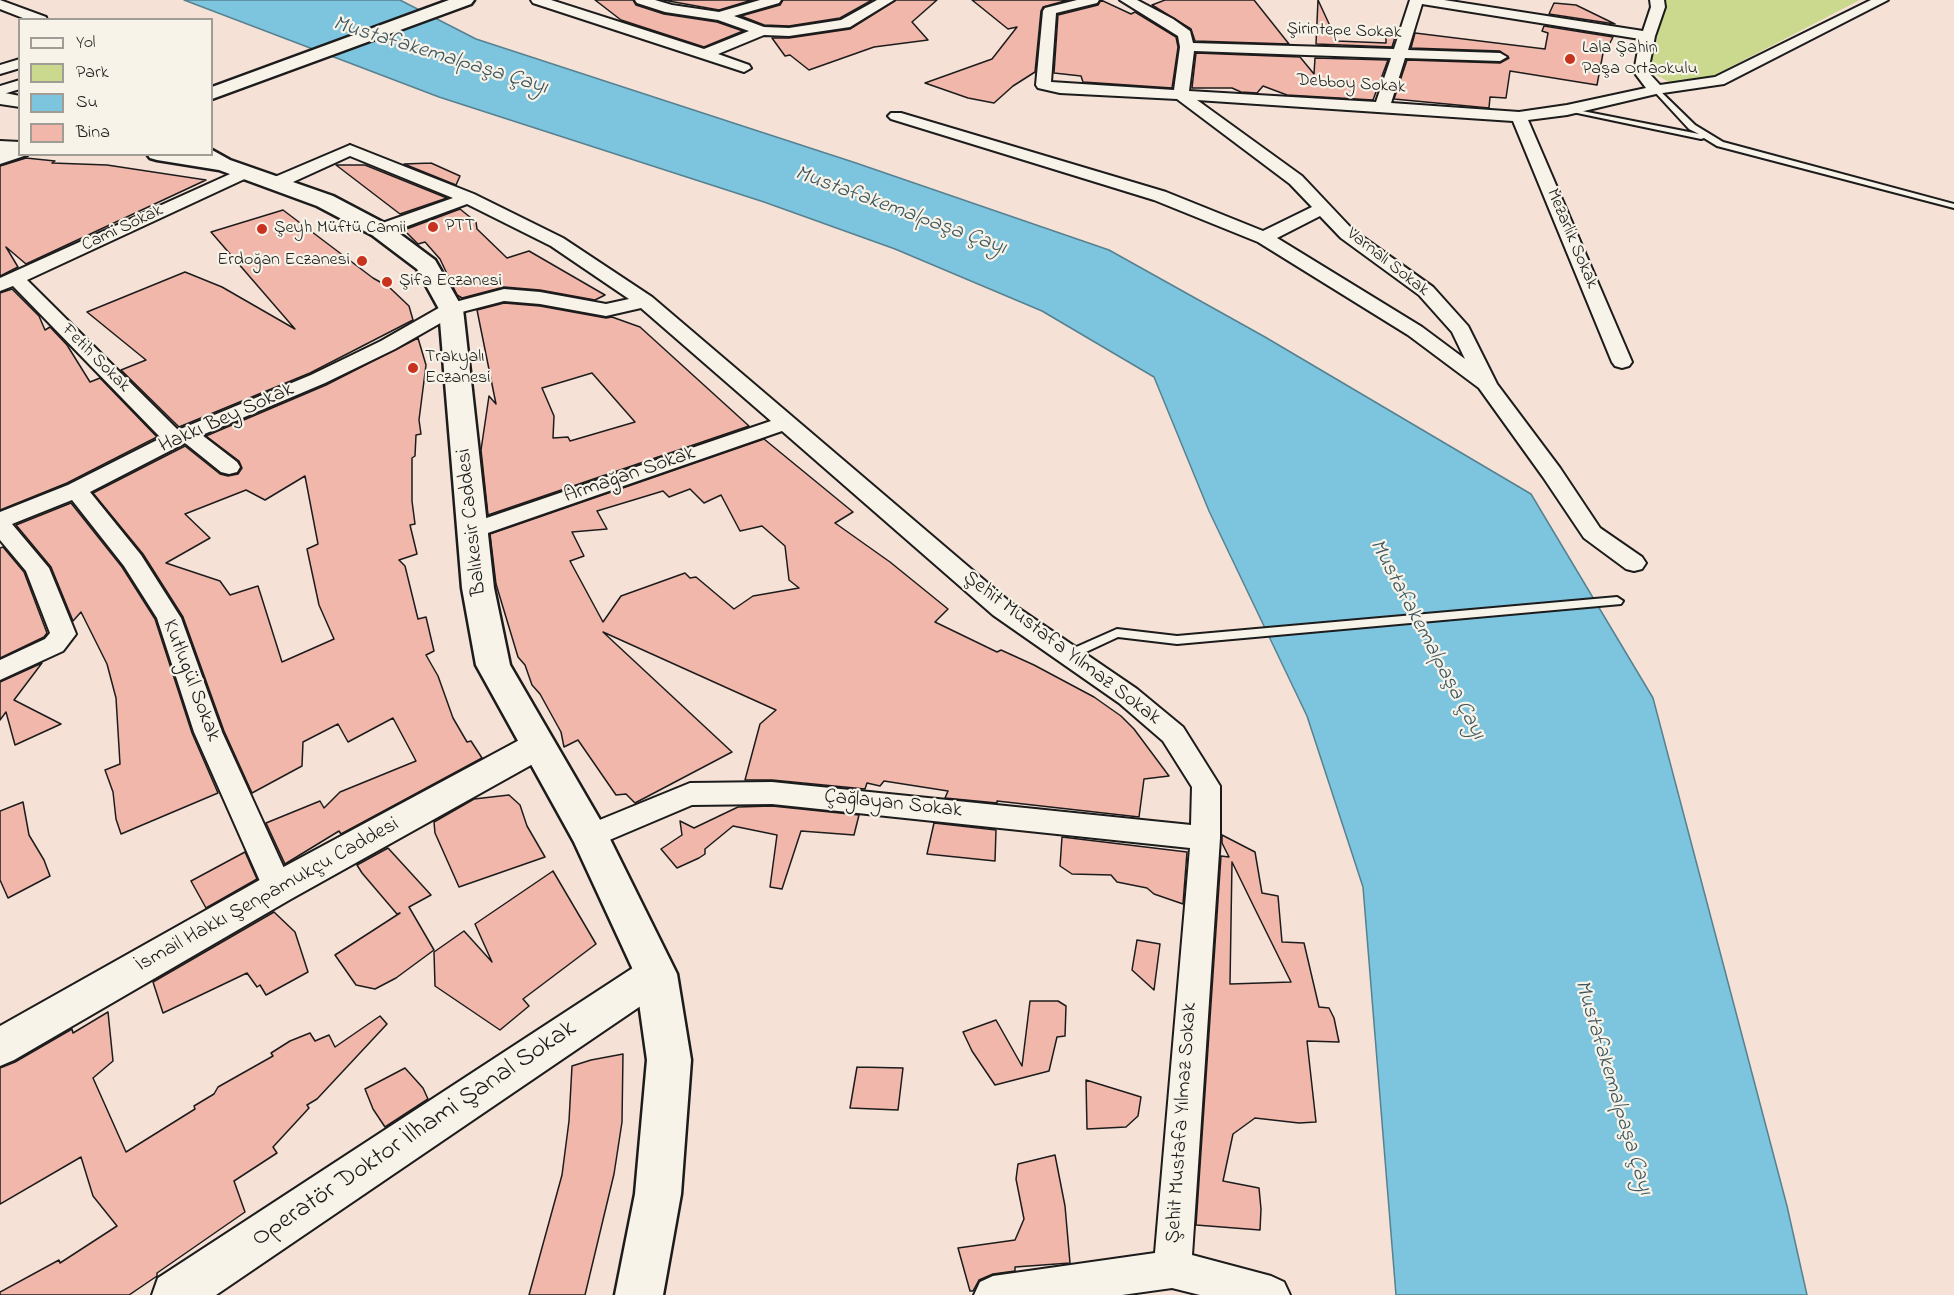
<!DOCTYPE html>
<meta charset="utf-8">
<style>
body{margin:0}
#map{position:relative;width:1954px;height:1295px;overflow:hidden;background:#f5e1d6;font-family:"Indie Flower",sans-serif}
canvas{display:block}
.legend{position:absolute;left:18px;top:18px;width:195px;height:138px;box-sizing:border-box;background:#f7f3e8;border:2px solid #9f9d96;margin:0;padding:8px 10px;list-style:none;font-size:18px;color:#1c1c1c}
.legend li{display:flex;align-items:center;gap:12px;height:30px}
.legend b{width:30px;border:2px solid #9f9d96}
</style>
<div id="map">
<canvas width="1954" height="1295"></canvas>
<ul class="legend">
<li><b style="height:8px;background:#f7f3e8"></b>Yol</li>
<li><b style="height:16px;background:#cad98d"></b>Park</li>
<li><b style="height:16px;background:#7dc4de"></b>Su</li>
<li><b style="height:16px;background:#f1b7ab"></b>Bina</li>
</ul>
</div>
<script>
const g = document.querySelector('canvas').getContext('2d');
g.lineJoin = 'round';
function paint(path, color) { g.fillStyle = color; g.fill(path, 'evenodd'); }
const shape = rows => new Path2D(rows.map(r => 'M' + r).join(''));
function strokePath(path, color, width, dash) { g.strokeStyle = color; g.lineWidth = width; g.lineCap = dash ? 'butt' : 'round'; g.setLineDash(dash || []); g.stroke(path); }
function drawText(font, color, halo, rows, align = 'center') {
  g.font = font + ' "Indie Flower",sans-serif'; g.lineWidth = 4.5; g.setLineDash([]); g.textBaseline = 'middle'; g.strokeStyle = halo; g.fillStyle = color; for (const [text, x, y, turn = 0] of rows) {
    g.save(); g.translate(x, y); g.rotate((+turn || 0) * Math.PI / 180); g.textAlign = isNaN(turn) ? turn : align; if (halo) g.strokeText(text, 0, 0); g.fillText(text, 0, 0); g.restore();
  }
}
const green = shape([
 [1666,0,1860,0,1707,79,1688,84,1669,82,1649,71]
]);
const water = shape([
 [184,0,400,0,476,39,856,163,1109,250,1265,337,1531,494,1653,698,1787,1206,1807,1295,1396,1295,1363,887,1307,716,1209,511,1154,377,1042,311,895,249,764,202,439,97,184,0]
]);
const building = shape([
 [595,0,633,0,636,5,664,14,717,22,743,31,704,47,621,20,595,0],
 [663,0,752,0,719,10,663,0],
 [783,0,872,0,840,18,789,26,764,25,741,16,780,5,783,0],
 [896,0,937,0,912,22,928,40,874,47,809,70,790,55,785,56,772,38,789,38,850,29,896,0],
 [972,0,1068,0,1043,7,1041,11,1035,72,1013,86,994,103,968,98,925,83,992,59,1017,27,1008,29,972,0],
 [1101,0,1131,14,1135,12,1176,37,1178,47,1172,88,1083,82,1081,76,1054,73,1058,15,1098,5,1101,0],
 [1165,0,1254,0,1289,44,1195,41,1191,29,1152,5,1165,0],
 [1318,0,1337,41,1386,43,1386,30,1397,31,1392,47,1316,44,1318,0],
 [1554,3,1576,5,1615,24,1549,14,1554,3],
 [1544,26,1613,37,1607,49,1604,48,1597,85,1510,71,1506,98,1490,97,1489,108,1394,99,1407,60,1500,63,1509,58,1500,51,1411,48,1415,33,1545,49,1548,33,1542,31,1544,26],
 [1196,53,1300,57,1314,74,1315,58,1388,60,1373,100,1287,95,1263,86,1257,93,1241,92,1232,88,1192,88,1196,53],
 [26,158,55,161,52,163,107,165,206,180,26,264,6,247,18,267,0,276,0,166,26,158],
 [431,163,460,176,456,185,404,164,431,163],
 [336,165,365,165,447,198,400,214,336,165],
 [460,209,476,222,477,229,507,258,529,251,605,295,595,300,540,290,504,287,462,298,457,295,440,259,425,242,418,244,404,230,460,209],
 [283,210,373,278,389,287,409,306,413,320,310,373,179,427,121,370,146,360,87,312,185,272,222,287,295,329,211,232,283,210],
 [12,289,39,316,45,330,50,327,67,345,90,382,100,378,157,437,67,483,0,510,0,293,12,289],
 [504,303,540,306,606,318,612,317,640,327,749,426,488,515,481,450,489,396,496,404,477,310,504,303],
 [592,373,635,422,570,441,568,437,553,438,554,416,542,388,592,373],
 [418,338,426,365,419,420,421,434,416,435,415,456,412,458,412,501,415,524,410,525,417,554,399,560,405,566,418,619,426,617,434,651,426,655,438,676,453,718,467,742,471,741,482,758,341,834,339,831,285,864,266,823,320,801,324,808,340,792,416,761,393,718,348,742,338,724,303,742,302,766,252,793,224,731,183,617,143,554,93,493,185,446,220,474,228,476,238,474,242,468,239,461,206,436,326,385,418,338],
 [305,476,318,544,307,549,319,605,334,639,282,662,258,586,230,595,220,581,166,563,210,538,185,514,246,490,265,500,305,476],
 [764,439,853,512,835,523,890,562,948,609,935,622,997,652,1001,650,1034,665,1094,697,1121,716,1134,729,1169,776,1144,779,1139,817,997,801,997,803,945,798,948,791,884,781,880,786,867,783,865,789,772,780,745,780,760,724,776,710,603,632,732,752,635,803,626,794,616,795,578,740,564,747,561,732,540,694,532,685,525,665,518,657,496,584,490,534,764,439],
 [690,489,704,503,721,495,740,531,762,526,785,546,789,580,799,588,753,596,734,609,696,577,690,578,685,573,621,596,603,622,570,561,584,556,572,532,607,529,597,511,663,491,669,497,690,489],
 [71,503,122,567,155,619,192,733,218,793,121,834,116,819,113,792,105,770,120,764,116,698,107,664,81,612,73,621,51,567,16,525,71,503],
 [3,547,24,572,47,633,44,637,0,658,0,548,3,547],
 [42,663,14,700,61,724,15,745,6,712,0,720,0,682,42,663],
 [509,795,520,805,527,826,545,857,459,887,435,833,434,822,474,799,509,795],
 [23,802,29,835,44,860,50,876,8,898,0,880,0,811,23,802],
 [772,806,859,815,854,835,801,831,782,889,770,887,777,835,733,826,705,849,705,854,699,858,677,868,661,849,682,835,680,821,694,828,738,807,772,806],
 [934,823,996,830,995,861,927,854,934,823],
 [1222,835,1255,852,1262,893,1278,896,1282,942,1304,943,1319,1007,1329,1008,1334,1018,1339,1042,1307,1041,1316,1122,1299,1123,1255,1118,1233,1134,1223,1181,1259,1188,1261,1209,1260,1230,1196,1225,1221,856,1229,857,1222,843,1222,835],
 [1232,862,1253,905,1291,982,1230,984,1232,862],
 [1062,837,1187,852,1183,904,1154,894,1147,888,1117,882,1111,875,1072,874,1060,866,1062,837],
 [388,848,431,895,409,907,434,950,396,978,375,989,356,985,335,955,400,913,397,914,362,873,357,865,388,848],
 [245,852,257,879,206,908,191,881,245,852],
 [553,871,596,944,523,999,529,1006,500,1030,435,986,434,952,464,931,492,962,475,924,553,871],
 [274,912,295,932,308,972,266,995,260,985,257,987,247,973,163,1013,153,982,274,912],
 [1137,940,1160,944,1154,990,1132,970,1137,940],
 [1030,1001,1058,1001,1066,1006,1065,1036,1057,1037,1049,1071,995,1085,972,1051,963,1032,996,1020,1022,1066,1030,1001],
 [108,1012,113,1061,93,1078,126,1152,195,1109,194,1106,214,1094,218,1087,273,1056,271,1053,290,1041,310,1033,315,1041,329,1035,335,1047,380,1016,387,1024,317,1099,307,1105,309,1108,273,1147,277,1153,234,1181,245,1212,157,1273,157,1276,129,1295,0,1295,0,1292,59,1260,60,1263,117,1226,93,1196,81,1157,0,1204,0,1068,15,1062,72,1029,73,1033,108,1012],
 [623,1054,622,1122,614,1174,585,1295,529,1295,562,1175,569,1121,572,1066,591,1060,623,1054],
 [857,1067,903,1068,898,1110,850,1108,857,1067],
 [405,1068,423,1088,428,1099,385,1127,373,1109,365,1089,405,1068],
 [1086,1080,1141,1097,1138,1116,1126,1127,1087,1129,1086,1080],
 [1055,1155,1065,1206,1070,1263,1015,1267,1015,1271,993,1274,979,1280,973,1291,970,1291,958,1248,1015,1240,1024,1219,1016,1179,1018,1164,1055,1155]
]);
const service = shape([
 [1654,89,1658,89,1695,125,1723,142,1954,204,1954,208,1717,146,1704,138,1701,139,1563,110,1567,108,1699,134,1689,129,1654,91,1654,89],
 [1617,597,1623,601,1621,604,1177,644,1118,637,1073,658,1069,659,1063,655,1065,652,1117,629,1177,636,1617,597]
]);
const minor = shape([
 [0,0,46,17,47,20,28,20,0,9,0,0],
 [531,0,551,0,704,49,749,31,718,20,665,12,637,3,635,0,655,0,672,5,719,12,760,0,781,0,779,3,734,16,764,27,789,28,841,20,877,0,894,0,850,27,789,36,764,35,718,54,749,65,751,68,744,72,533,3,531,0],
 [1077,0,1099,0,1097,3,1056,13,1051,82,1174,90,1180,47,1178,36,1120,0,1137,0,1173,19,1190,31,1193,43,1394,49,1410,0,1444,0,1643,31,1651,7,1650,0,1664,0,1665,7,1655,36,1648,72,1660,85,1715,77,1871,0,1888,0,1724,84,1656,94,1567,115,1528,120,1632,362,1629,366,1622,368,1615,366,1612,362,1513,121,1197,100,1302,176,1353,230,1433,287,1468,326,1497,384,1560,468,1600,528,1642,557,1646,563,1642,569,1634,571,1626,569,1584,538,1543,477,1479,388,1408,335,1258,242,1154,200,891,119,888,116,891,113,901,113,1166,192,1263,231,1312,207,1290,184,1177,99,1060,93,1038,88,1036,85,1043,11,1045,8,1077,0],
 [1422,4,1640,39,1634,72,1646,88,1567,105,1519,112,1391,103,1405,58,1500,61,1507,57,1500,53,1408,50,1422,4],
 [1194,51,1391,58,1376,102,1189,91,1194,51],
 [1320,216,1341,238,1419,295,1452,332,1465,359,1422,327,1277,238,1320,216],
 [20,59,20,68,0,74,0,65,20,59],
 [20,80,20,89,0,95,0,86,20,80],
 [0,141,20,142,20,152,0,151,0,141],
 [350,145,474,194,563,238,652,297,1011,603,1137,689,1183,727,1220,786,1220,838,1192,1255,1271,1276,1284,1282,1290,1295,1200,1295,1172,1288,1122,1295,974,1295,980,1282,993,1276,1155,1253,1190,848,772,804,692,805,600,844,590,848,580,844,575,836,580,828,690,783,772,782,1191,825,1192,787,1163,741,1119,703,993,615,782,431,482,535,474,538,466,535,462,530,466,525,771,421,641,308,606,316,540,304,504,301,458,313,395,349,325,383,202,435,237,462,240,467,237,472,229,474,221,472,185,443,90,492,141,555,181,618,222,732,293,888,289,897,278,901,267,897,194,732,157,618,124,566,72,500,12,524,49,568,76,634,63,651,0,680,0,660,45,639,50,633,26,571,0,540,0,512,68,485,161,438,13,286,0,291,0,278,239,170,251,170,253,173,251,176,27,280,178,430,311,375,381,341,444,305,504,289,540,292,606,304,629,299,551,246,467,204,386,234,374,234,371,230,374,226,453,198,350,156,282,187,270,187,268,183,270,179,350,145]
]);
const tertiary = shape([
 [0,92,20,96,20,107,0,104,0,92],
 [537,733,549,737,554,746,549,755,291,899,14,1060,0,1066,0,1026,265,877,525,737,537,733],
 [656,957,670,962,676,974,670,986,216,1295,152,1295,158,1278,642,962,656,957]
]);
const secondary = shape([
 [449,0,474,0,471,4,212,99,212,87,449,0],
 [20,145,20,154,27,155,0,164,0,151,20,145],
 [212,150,230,160,333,196,388,225,435,260,463,309,494,588,510,665,603,825,677,974,691,1060,681,1194,663,1295,615,1295,635,1194,647,1060,635,974,574,842,476,665,462,588,439,309,417,269,372,235,317,206,219,170,157,160,150,158,147,154,212,154,212,150]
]);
const markers = [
 [1570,59,6,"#c8321e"],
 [433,227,6,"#c8321e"],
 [262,229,6,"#c8321e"],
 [362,261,6,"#c8321e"],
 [387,282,6,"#c8321e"],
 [413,368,6,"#c8321e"]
];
const farStreetnames = [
 ["Şirintepe Sokak",1344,32,2],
 ["Debboy Sokak",1351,85,4],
 ["Cami Sokak",123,229,-25],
 ["Mezarlık Sokak",1571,239,67],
 ["Varnalı Sokak",1387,263,38],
 ["Fetih Sokak",95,359,45]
];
const farPoinames = [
 ["Lala Şahin",1582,49],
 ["Paşa Ortaokulu",1582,70],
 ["PTT",445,227],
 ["Şeyh Müftü Camii",274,229],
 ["Erdoğan Eczanesi",350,261,"right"],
 ["Şifa Eczanesi",399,282],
 ["Trakyalı",425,358],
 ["Eczanesi",425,379]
];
const streetNames = [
 ["Hakkı Bey Sokak",227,419,-24],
 ["Armağan Sokak",630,476,-19],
 ["Balıkesir Caddesi",473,522,-96],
 ["Şehit Mustafa Yılmaz Sokak",1061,649,37],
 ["Kutlugül Sokak",190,681,69],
 ["Çağlayan Sokak",893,805,6],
 ["İsmail Hakkı Şenpamukçu Caddesi",268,896,-29],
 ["Şehit Mustafa Yılmaz Sokak",1183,1123,-86]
];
const waterNames = [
 ["Mustafakemalpaşa Çayı",440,57,17],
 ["Mustafakemalpaşa Çayı",900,212,20],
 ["Mustafakemalpaşa Çayı",1426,640,62],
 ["Mustafakemalpaşa Çayı",1612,1088,73]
];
const nearStreetnames = [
 ["Operatör Doktor İlhami Şanal Sokak",415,1135,-34]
];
paint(green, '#cad98d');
paint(water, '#7dc4de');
strokePath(water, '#568190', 1.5);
paint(building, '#f1b7ab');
strokePath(building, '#1c1c1c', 1.5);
strokePath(service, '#1c1c1c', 4);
strokePath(minor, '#1c1c1c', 4);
strokePath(tertiary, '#1c1c1c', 4);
strokePath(secondary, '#1c1c1c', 5);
paint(service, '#f7f3e8');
paint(minor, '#f7f3e8');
paint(tertiary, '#f7f3e8');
paint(secondary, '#f7f3e8');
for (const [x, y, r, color] of markers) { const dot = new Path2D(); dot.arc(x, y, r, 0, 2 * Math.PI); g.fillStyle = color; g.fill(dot); strokePath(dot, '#f7f3e8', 2); }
drawText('18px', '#1c1c1c', '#f7f3e8', farStreetnames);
drawText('18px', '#1c1c1c', '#f7f3e8', farPoinames, 'left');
drawText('21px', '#1c1c1c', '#f7f3e8', streetNames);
drawText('italic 22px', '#3e5760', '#f7f3e8', waterNames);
drawText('26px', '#1c1c1c', '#f7f3e8', nearStreetnames);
</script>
